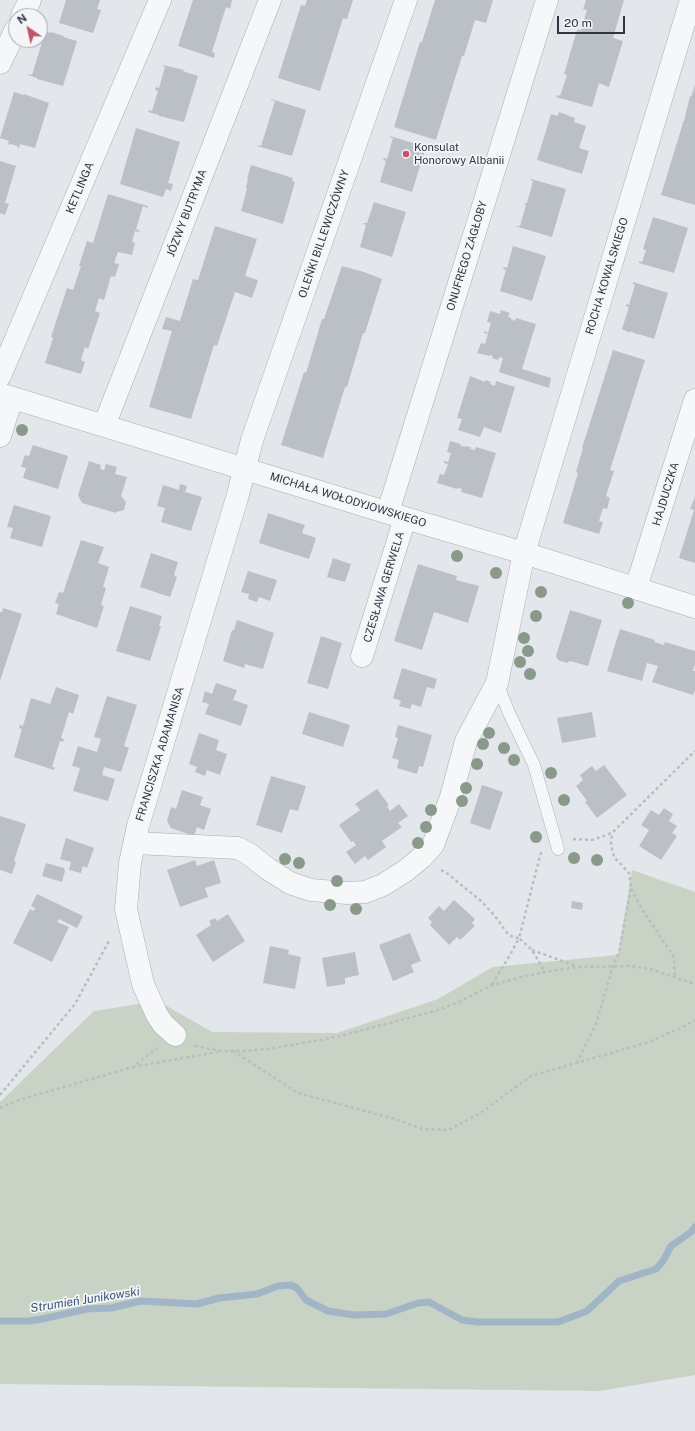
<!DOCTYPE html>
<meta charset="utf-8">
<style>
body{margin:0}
#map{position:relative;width:695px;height:1431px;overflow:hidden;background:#e3e6ea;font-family:"Public Sans",sans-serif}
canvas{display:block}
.north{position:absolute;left:8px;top:8px;width:40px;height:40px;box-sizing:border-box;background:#f3f5f8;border:1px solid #a3a8af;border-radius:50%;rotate:326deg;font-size:11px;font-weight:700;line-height:16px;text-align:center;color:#2c3541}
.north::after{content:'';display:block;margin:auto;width:14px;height:18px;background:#c45369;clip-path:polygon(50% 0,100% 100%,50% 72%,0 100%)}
.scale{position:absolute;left:557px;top:16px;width:68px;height:18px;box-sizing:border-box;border:2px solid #2c3541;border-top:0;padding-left:5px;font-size:12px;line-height:14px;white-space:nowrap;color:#2c3541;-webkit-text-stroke:3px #f3f5f8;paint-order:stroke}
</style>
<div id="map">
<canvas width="695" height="1431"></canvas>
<div class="north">N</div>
<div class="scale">20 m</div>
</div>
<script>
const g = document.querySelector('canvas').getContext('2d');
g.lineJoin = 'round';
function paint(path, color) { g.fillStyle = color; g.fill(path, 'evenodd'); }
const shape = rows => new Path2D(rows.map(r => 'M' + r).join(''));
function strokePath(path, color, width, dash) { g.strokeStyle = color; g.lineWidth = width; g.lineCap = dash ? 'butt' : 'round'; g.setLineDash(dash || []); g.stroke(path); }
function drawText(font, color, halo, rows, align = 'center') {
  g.font = font + ' "Public Sans",sans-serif'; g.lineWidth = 3.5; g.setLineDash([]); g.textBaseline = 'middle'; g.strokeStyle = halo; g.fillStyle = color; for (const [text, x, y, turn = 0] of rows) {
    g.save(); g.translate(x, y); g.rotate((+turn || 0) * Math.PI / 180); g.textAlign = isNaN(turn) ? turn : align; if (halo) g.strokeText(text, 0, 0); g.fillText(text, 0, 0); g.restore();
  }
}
const green = shape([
 [632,870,695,892,695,1375,600,1391,0,1384,0,1102,94,1011,158,1001,212,1032,337,1033,438,999,493,967,618,955]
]);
const stream = shape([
 [0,1321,29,1321,42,1319,87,1309,111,1308,141,1301,197,1304,219,1298,257,1294,278,1286,291,1285,297,1288,306,1300,328,1311,354,1315,386,1314,418,1303,429,1302,462,1320,478,1322,558,1322,587,1311,619,1281,656,1269,663,1261,671,1246,691,1232,695,1227]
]);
const building = shape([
 [66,0,100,0,97,9,101,10,93,33,59,23],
 [193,0,232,0,230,9,226,7,212,52,215,53,214,58,178,46],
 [307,0,353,0,347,19,343,18,320,91,278,78,301,5,305,6],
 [435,0,493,0,486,23,475,20,464,56,462,56,436,140,394,127,420,42,422,42],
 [586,0,624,0,613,38,623,41,609,87,599,83,592,107,556,97,557,95,560,96,567,75,564,74,574,40,577,30,581,30,587,10,583,9],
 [44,31,51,33,51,32,64,36,63,37,77,41,63,86,37,79,37,78,28,75,29,74,32,75,45,32,43,32],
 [163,65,184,70,183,71,198,76,184,122,167,118,161,116,161,117,159,116,159,115,148,112,149,110,152,111,158,91,155,90,156,87,159,88,165,67,163,66],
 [695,85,695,205,661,195,683,123,682,123,684,121,690,96,691,97],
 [14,92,24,95,24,94,49,103,35,148,20,144,19,148,17,147,18,146,10,144,9,145,8,144,9,141,0,138],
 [271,99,306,110,292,156,257,146,258,145,261,146,275,101,271,100],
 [559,112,575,118,574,122,586,126,579,148,589,151,582,174,537,160,551,114,558,116],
 [136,128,180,142,168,183,173,184,171,191,166,189,163,197,120,184],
 [390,136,426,147,412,192,380,182,386,161,383,160,384,158,387,159,393,138,390,137],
 [0,161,16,166,5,203,9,204,5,215,0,213],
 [251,165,293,178,292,181,295,182,283,224,241,211,247,189,246,188,248,179,247,179],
 [531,179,566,189,552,237,515,226,520,226,526,205,524,203,527,203,533,181,530,180],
 [108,194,148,206,147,208,143,206,136,229,140,231,139,232,135,231,132,242,135,243,132,255,118,252,114,263,119,264,115,277,111,276,104,300,99,298,95,311,100,313,88,349,85,347,81,360,85,362,81,374,45,363,53,338,51,337,67,288,73,290,81,266,79,266,87,241,93,243],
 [374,202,406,212,392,257,360,247,366,225,363,224,364,223,367,223],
 [653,217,688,228,674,273,639,263,639,261,642,262,646,250,643,249],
 [215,226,257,239,245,276,258,280,252,298,235,292,217,346,214,345,191,419,149,407,172,331,162,329,166,317,180,321,193,279,198,280],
 [513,246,546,256,532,301,500,291,506,270,503,269,504,267,507,268],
 [342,266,364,272,382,279,365,333,363,333,347,387,345,387,323,458,281,445,304,372,306,373,322,319,324,319],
 [633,282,668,293,654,339,639,334,639,335,630,331,630,333,622,329,629,307,626,306,626,304,629,305,635,285,633,284],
 [501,310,510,313,508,317,511,318,511,319,515,321,516,318,536,324,522,369,551,378,549,388,499,372,503,358,499,357,498,360,492,358,493,356,490,355,490,356,477,353,481,343,485,344,488,334,484,333,484,331,488,333,491,323,487,322,490,311,500,314],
 [613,350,645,360,610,470,614,471,606,496,610,498,607,509,603,508,599,521,603,522,599,534,563,523,578,473,576,472,583,448,582,448],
 [470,376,485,382,485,380,491,382,490,384,495,386,496,381,515,387,501,433,484,427,480,437,458,430,462,419,457,418],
 [450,441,461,444,460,446,471,447,470,449,475,450,476,447,496,453,482,498,461,492,462,489,458,488,457,489,437,483,440,474,444,475,448,464,444,463,444,461,448,462,451,453,447,452],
 [33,445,68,456,58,489,23,478,26,468,21,467,25,455,29,456],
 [89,461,101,465,100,469,104,470,106,464,117,467,115,474,127,477,121,496,126,502,124,510,116,512,116,513,82,503,78,495],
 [180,484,187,486,185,492,202,497,191,531,161,522,165,508,157,506,163,485,179,490],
 [695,497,695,563,679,558,694,510,690,509],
 [14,505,51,516,42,547,10,538,13,528,7,527],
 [268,513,305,525,302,533,316,538,309,559,259,543],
 [81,540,104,547,98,563,109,567,103,587,106,588,101,605,104,606,97,628,56,614,59,604,55,603,59,592,63,593],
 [151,553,178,562,174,575,177,577,170,597,140,587],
 [333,558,351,564,345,582,327,577],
 [418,564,457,576,456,580,479,586,468,623,434,612,422,650,394,641],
 [248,571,277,580,270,601,259,597,257,602,248,599,249,594,241,592],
 [130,606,162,616,159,626,161,626,150,661,116,651],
 [3,608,22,614,0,681,0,612,2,612],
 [570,610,602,620,588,666,570,661,567,663,558,660,556,656],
 [237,620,274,633,263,669,245,664,244,668,223,661,232,630,234,630],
 [620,629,655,640,654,642,664,645,665,642,695,651,695,663,693,671,695,671,695,690,693,695,652,682,658,666,647,663,642,681,607,671],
 [321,636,342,643,328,689,307,683],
 [402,668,437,679,434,689,427,687,421,707,412,704,410,709,399,706,401,701,393,698],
 [216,683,237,690,233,700,248,705,241,726,205,714,209,704,202,702,205,691,212,694],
 [56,687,79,695,73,714,69,712,61,738,64,739,63,742,60,741,52,767,55,767,54,770,14,757,22,729,19,728,20,725,23,726,31,698,50,704],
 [107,696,137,705,124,746,129,748,121,772,104,767,102,775,115,779,108,801,73,791,80,768,72,766,78,746,97,752,101,739,94,737],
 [309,712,350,725,343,747,302,734],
 [592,712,596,737,562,743,557,718],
 [398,725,432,735,423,767,419,766,417,774,397,768,399,760,392,758,398,738,395,737],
 [199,733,219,740,216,750,227,754,220,775,207,770,205,776,195,772,197,767,189,764],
 [604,765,627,795,597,818,585,802,587,801,576,786,583,780,580,775,592,766,596,771],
 [271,776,306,786,298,811,290,809,282,833,256,825],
 [482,785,503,792,490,830,470,823],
 [377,789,389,805,387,806,390,811,399,804,408,816,398,823,402,827,382,841,386,847,368,860,365,856,355,864,346,852,356,845,353,841,351,842,339,825,360,810,355,804],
 [182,790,203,797,200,805,211,809,204,830,197,827,194,836,171,828,167,821,171,807,176,809],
 [664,808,673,814,669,821,677,826,672,833,677,836,661,860,639,846,649,830,641,825,651,810,659,815],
 [0,816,26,824,14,861,16,862,12,874,0,870],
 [66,838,94,848,87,868,83,866,81,873,69,870,71,862,60,859],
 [195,860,197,866,214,860,221,883,205,888,208,897,180,907,167,870],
 [46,863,64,868,65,871,62,882,42,876],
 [37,894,83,916,77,928,59,919,57,922,69,927,52,962,13,943,30,909,34,911,35,908,31,906],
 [454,900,475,919,472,923,475,926,460,940,457,937,449,945,430,925,432,922,428,918,439,906,444,911],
 [572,901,583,903,582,910,571,908],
 [228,914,245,941,213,962,196,935,211,925,209,921,215,918,217,921],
 [410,933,421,961,411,965,414,972,393,981,379,945],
 [270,946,289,950,288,954,301,957,295,989,263,983],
 [355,952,359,975,345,978,345,984,327,987,322,958]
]);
const path = shape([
 [573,839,592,840,612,833,695,751],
 [541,852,519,938,532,950,545,972],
 [441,870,448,874,481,901,495,916,507,933,513,937,519,938,510,955,491,986],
 [631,889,643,911,674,957,675,977],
 [532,950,576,966],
 [195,1046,220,1051,246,1051,275,1048,336,1037,435,1011,459,1002,490,986,513,979,545,972,578,967,631,966,650,969,695,984],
 [233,1051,298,1093,395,1119,422,1129,448,1130,479,1114,531,1076,649,1042,685,1026,695,1020],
 [577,1063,596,1024,613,966,619,952,631,888,629,873,614,857,611,845,612,833],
 [133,1067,217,1052],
 [0,1095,75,1004,110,939],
 [0,1108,19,1100,133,1067,157,1048]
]);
const service = shape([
 [497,683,509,713,534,765,558,849]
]);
const minor = shape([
 [22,16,30,0],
 [0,63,16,29],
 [0,376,160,0],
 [0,394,405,518,524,553,695,607],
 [104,426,270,0],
 [0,436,12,398],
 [388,512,547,0],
 [636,588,695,400],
 [362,656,405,518],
 [135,843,238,848,249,854,268,869,290,883,311,890,347,893,365,892,383,885,405,871,421,858,433,845,451,797,466,741,497,683,524,553,691,0],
 [175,1035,163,1024,157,1015,143,984,126,909,130,863,138,826,237,498,252,440,406,0]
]);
const trees = [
 [22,430],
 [457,556],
 [496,573],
 [541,592],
 [628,603],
 [536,616],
 [524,638],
 [528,651],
 [520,662],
 [530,674],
 [489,733],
 [483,744],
 [504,748],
 [514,760],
 [477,764],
 [551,773],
 [466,788],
 [564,800],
 [462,801],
 [431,810],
 [426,827],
 [536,837],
 [418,843],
 [574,858],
 [285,859],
 [597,860],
 [299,863],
 [337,881],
 [330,905],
 [356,909]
];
const markers = [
 [406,154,4,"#c45369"]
];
const poiNames = [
 ["Konsulat",414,148],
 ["Honorowy Albanii",414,161]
];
const streetNames = [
 ["KETLINGA",80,188,-67],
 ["JÓZWY BUTRYMA",187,213,-69],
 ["OLEŃKI BILLEWICZÓWNY",324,234,-71],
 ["ONUFREGO ZAGŁOBY",467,256,-73],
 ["ROCHA KOWALSKIEGO",607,276,-73],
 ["HAJDUCZKA",666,494,-73],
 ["MICHAŁA WOŁODYJOWSKIEGO",348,500,17],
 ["CZESŁAWA GERWELA",384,587,-73],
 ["FRANCISZKA ADAMANISA",160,754,-73]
];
const waterNames = [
 ["Strumień Junikowski",85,1300,-9]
];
paint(green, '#c9d3c5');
strokePath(stream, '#a1b5c7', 7);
paint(building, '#bbc0c7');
strokePath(service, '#a8adb4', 13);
strokePath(minor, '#a8adb4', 23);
strokePath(path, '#b9bdc2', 2.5, [3, 3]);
strokePath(service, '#f6f7f9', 12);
strokePath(minor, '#f6f7f9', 22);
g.fillStyle = '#8a9a8a';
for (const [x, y] of trees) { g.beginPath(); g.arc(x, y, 6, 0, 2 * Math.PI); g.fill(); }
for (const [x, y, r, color] of markers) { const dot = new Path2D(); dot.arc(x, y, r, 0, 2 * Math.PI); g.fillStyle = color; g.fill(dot); strokePath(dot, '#f3f5f8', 1.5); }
drawText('11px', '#2c3541', '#f3f5f8', poiNames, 'left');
drawText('11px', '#2c3541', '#f3f5f8', streetNames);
drawText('italic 12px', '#395572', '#f3f5f8', waterNames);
</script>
